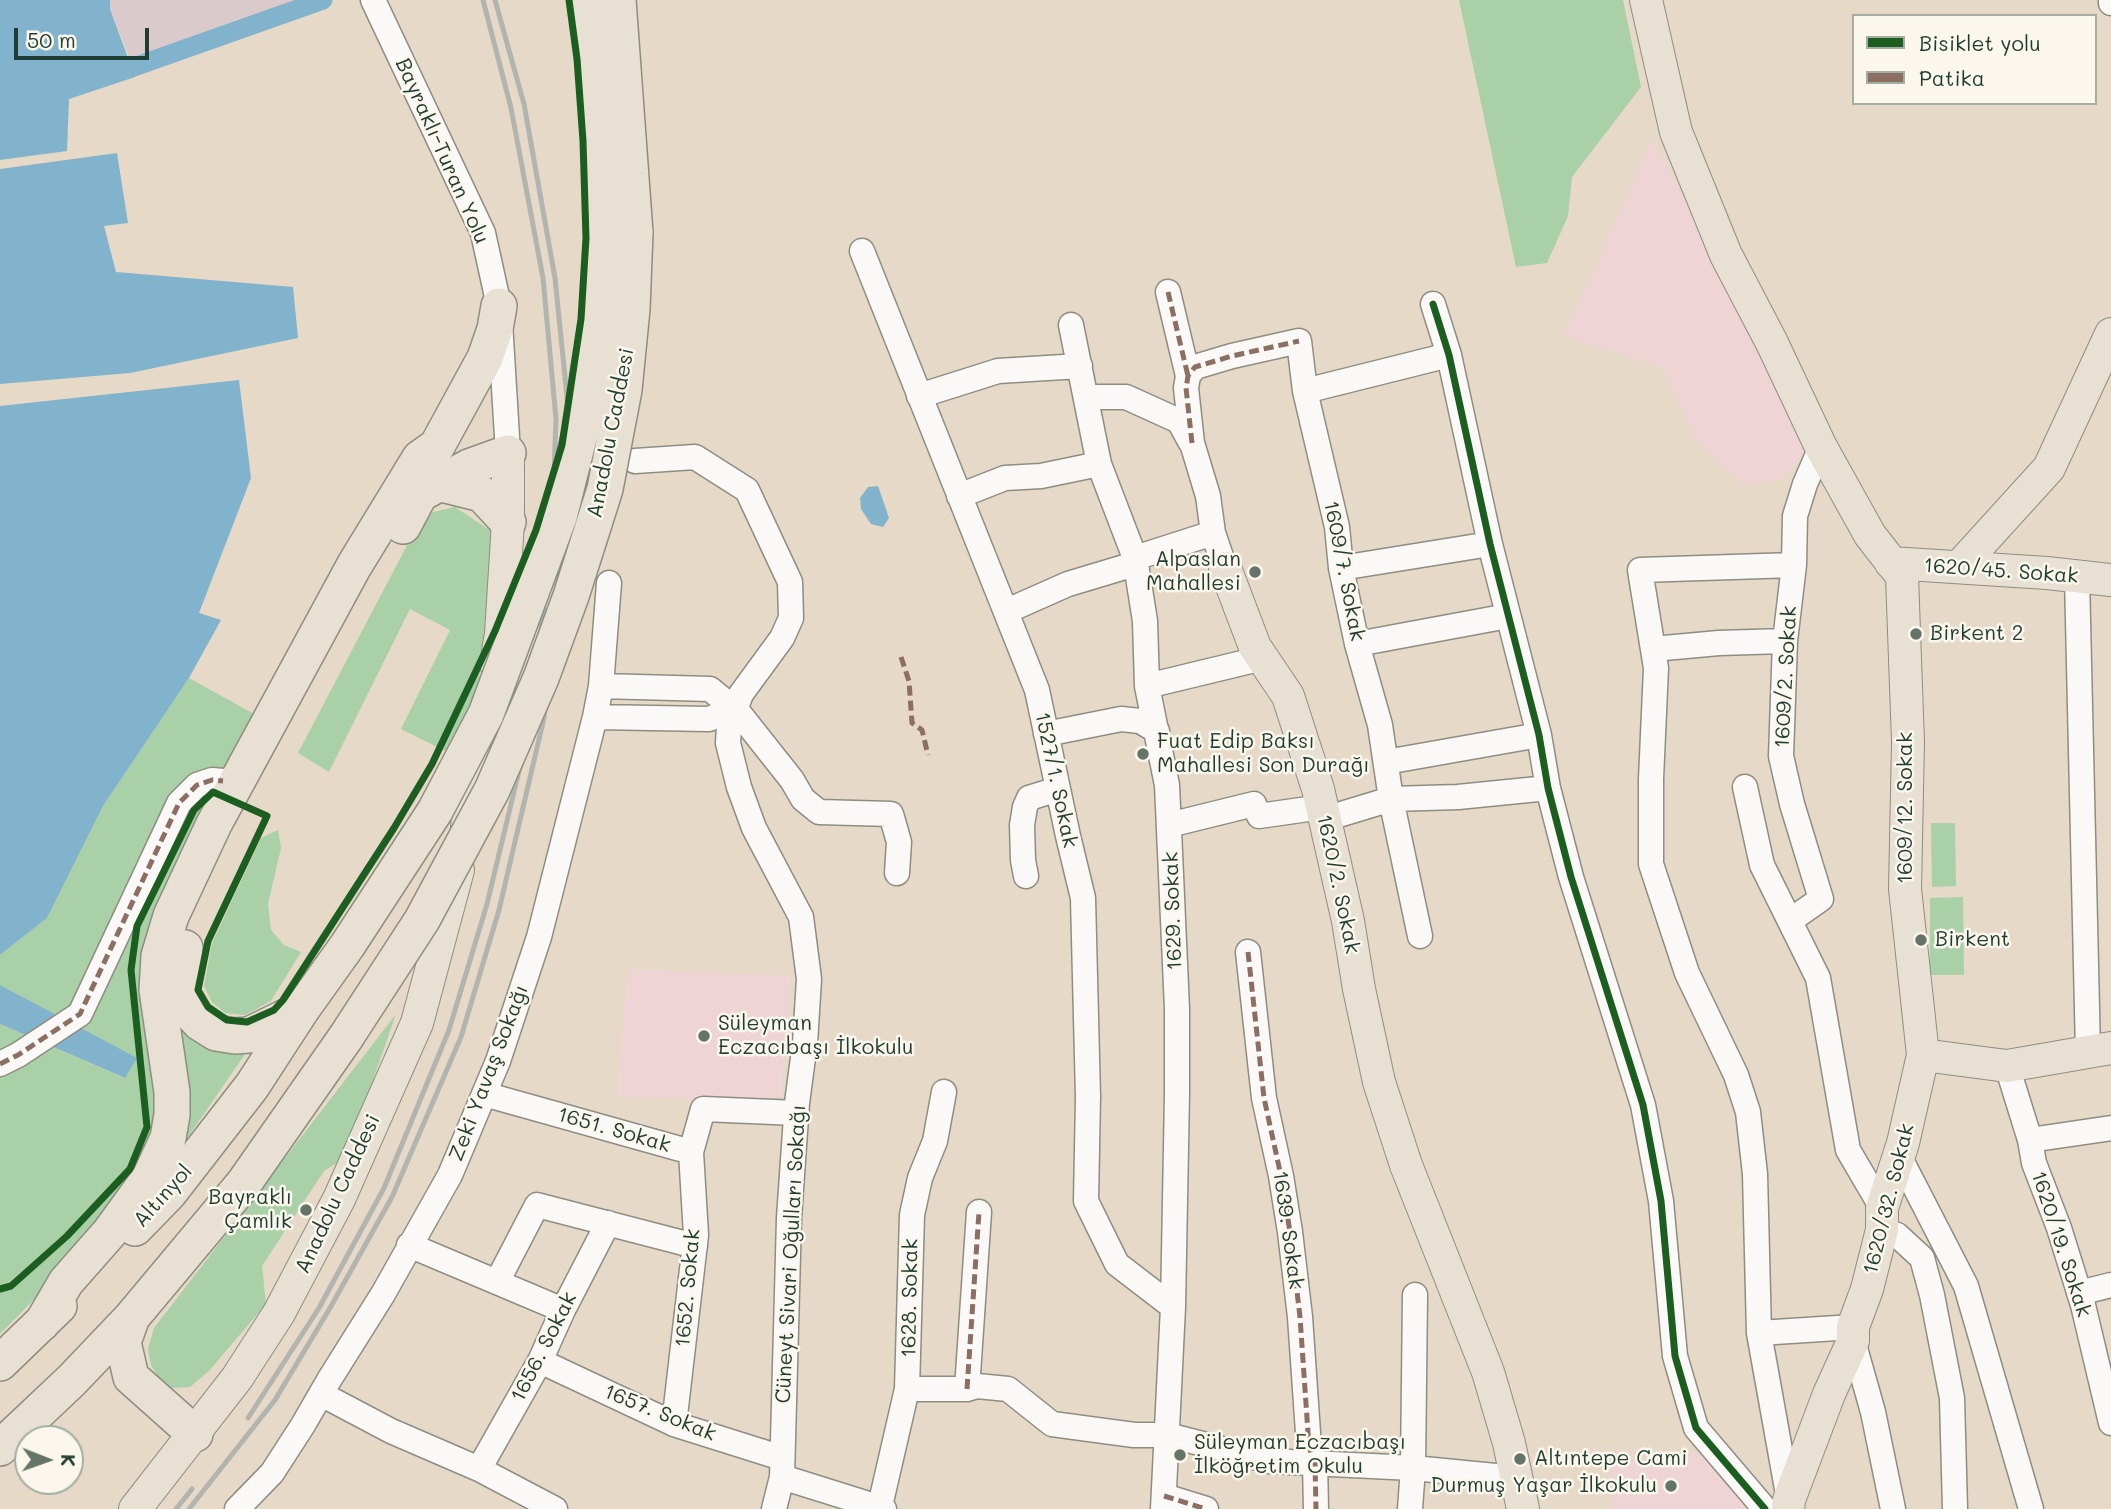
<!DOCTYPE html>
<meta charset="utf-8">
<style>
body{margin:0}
#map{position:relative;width:2111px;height:1509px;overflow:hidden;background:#e6d9c8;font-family:Mali,sans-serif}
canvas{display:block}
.legend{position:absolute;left:1852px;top:14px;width:245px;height:91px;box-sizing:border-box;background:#fbf7ec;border:2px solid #a3ada2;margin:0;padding:9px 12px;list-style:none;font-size:21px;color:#1f3d34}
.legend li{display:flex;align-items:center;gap:14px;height:35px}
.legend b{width:35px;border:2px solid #a3ada2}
.north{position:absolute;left:14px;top:1425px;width:70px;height:70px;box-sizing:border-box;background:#fbf7ec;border:2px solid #a3ada2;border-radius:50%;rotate:91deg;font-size:19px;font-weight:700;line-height:28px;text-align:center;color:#1f3d34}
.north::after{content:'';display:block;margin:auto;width:24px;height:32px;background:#657468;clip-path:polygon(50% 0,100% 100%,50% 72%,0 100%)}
.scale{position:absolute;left:14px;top:28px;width:135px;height:32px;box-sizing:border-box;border:4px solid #1f3d34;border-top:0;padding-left:9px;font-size:21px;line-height:24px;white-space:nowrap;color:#1f3d34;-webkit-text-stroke:5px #fbf7ec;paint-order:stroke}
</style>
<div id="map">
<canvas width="2111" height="1509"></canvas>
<ul class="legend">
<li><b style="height:9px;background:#1b5e20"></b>Bisiklet yolu</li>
<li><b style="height:9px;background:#8d6e63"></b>Patika</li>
</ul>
<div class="north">K</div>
<div class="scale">50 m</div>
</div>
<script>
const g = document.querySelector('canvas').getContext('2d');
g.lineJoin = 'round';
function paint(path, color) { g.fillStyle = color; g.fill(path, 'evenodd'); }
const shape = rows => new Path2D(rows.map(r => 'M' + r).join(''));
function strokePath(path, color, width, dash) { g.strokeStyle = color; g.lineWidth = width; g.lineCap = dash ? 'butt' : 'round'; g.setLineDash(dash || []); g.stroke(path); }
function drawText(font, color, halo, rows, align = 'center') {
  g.font = font + ' Mali,sans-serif'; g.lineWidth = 5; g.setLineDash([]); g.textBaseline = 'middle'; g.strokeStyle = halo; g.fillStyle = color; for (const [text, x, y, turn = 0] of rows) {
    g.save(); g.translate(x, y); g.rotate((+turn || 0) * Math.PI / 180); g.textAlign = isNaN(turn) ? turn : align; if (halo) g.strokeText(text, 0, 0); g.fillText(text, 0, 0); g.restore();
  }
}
const built = shape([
 [1652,140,1747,315,1808,450,1781,479,1744,485,1694,437,1662,367,1564,336],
 [628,969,790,976,781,1103,617,1096],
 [1705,1451,1749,1509,1612,1509,1610,1463]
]);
const industrial = shape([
 [110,0,306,0,131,61,110,9]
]);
const green = shape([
 [1459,0,1623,0,1641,87,1572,177,1568,216,1547,263,1516,267],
 [455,507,491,531,491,608,465,761,401,729,450,630,410,609,329,772,298,753,414,532,433,512],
 [189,678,254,714,147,945,167,1115,114,1218,0,1334,0,1024,124,1078,136,1059,0,985,0,955,47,918,103,806],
 [1931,823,1955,823,1956,886,1932,887],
 [278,830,281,848,268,904,271,930,284,945,301,952,271,1001,245,1015,225,1013,212,1002,204,986,212,943,261,838],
 [1963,897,1964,975,1930,975,1930,898],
 [396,1014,346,1157,324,1171,262,1266,266,1304,209,1371,190,1387,172,1388,159,1378,151,1365,148,1349,154,1328],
 [175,1017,193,1040,217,1049,250,1047,172,1160]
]);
const water = shape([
 [0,0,110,0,110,9,135,77,69,99,67,151,0,160],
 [117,153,128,223,104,226,116,272,293,287,298,338,130,373,0,384,0,169],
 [239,380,251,478,199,613,221,620,189,678,103,806,47,918,0,955,0,406],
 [878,486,889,518,883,527,871,524,861,509,860,498,868,487],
 [0,985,137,1058,125,1078,0,1024]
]);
const canal = shape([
 [131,68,323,0]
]);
const minor = shape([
 [373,0,483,233,499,306,508,453],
 [2111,0,2111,3],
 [862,251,1037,690,1068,836,1083,898,1088,1097,1086,1201,1117,1264,1173,1307],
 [1168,292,1188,376],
 [1433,304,1449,355,1490,544,1539,735,1548,788,1571,877,1643,1105,1661,1201,1675,1356,1696,1428,1765,1509],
 [1071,325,1099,464,1135,558,1145,621,1147,686,1167,785,1177,1009,1177,1094,1173,1307,1163,1509],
 [1305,391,1449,355],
 [919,396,998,371,1080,366],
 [1086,397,1126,397,1179,421,1191,443],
 [635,461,695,457,747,490,790,582,791,618,782,638,741,694,729,726,728,743,739,787,754,828,801,917,809,979,805,1043,797,1103,789,1218,782,1477,774,1509],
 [959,496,1005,478,1041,476,1099,464],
 [1225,568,1213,533,1208,496,1192,443,1186,388,1188,376,1195,367,1232,356,1299,341,1305,391,1337,527,1341,568,1357,644,1380,725,1391,799,1420,936],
 [1341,568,1490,544],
 [2077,577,2088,1052],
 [1007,611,1068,584,1128,566,1135,558,1213,533],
 [1357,644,1508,616],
 [1653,649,1719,643,1785,641],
 [601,686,710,689,733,708],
 [1147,686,1263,658],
 [595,717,709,719,735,708,792,780,803,799,819,812,891,814,899,842,897,873],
 [1046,734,1121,719,1140,721,1157,731],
 [1386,762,1539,735],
 [1745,787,1762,865,1818,978,1848,1150,1882,1208],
 [1325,819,1391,799,1458,797,1548,788],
 [1169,825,1254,804,1259,816,1322,807],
 [1026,876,1023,860,1022,825,1025,807,1029,798,1058,789],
 [1791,920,1821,899,1792,804,1781,756,1785,641,1794,565,1795,516,1805,484,1821,447],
 [1248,952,1264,1098,1281,1176,1290,1232,1300,1317,1309,1447,1315,1462,1316,1509],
 [0,1064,18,1055,80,1014,179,803,197,785,212,780,223,781],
 [2007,1066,2030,1140,2034,1163,2059,1228,2083,1305,2111,1423],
 [484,1094,691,1152,703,1109,797,1113],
 [2030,1140,2111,1128],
 [1899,1156,1966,1286,2031,1509],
 [1882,1230,1897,1235,1922,1258,1932,1295,1952,1398,1955,1509],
 [409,1245,563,1310],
 [497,1282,537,1205,695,1246],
 [2079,1293,2111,1285],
 [1759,1333,1853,1327],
 [1853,1341,1873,1412,1893,1509],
 [540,1361,674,1424,782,1458],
 [907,1389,967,1389,977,1386,1008,1389,1052,1424,1134,1435,1168,1435,1269,1461,1413,1468,1516,1478],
 [967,1389,979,1212],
 [321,1394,391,1431,479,1469,555,1509],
 [674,1424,696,1235,691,1152],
 [479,1469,540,1361,563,1310,608,1223],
 [782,1477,884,1509],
 [1164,1496,1206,1509],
 [1789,1500,1759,1333,1755,1174,1748,1112,1736,1075,1687,973,1651,864,1651,779,1656,668,1640,570,1794,565],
 [880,1506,907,1389,912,1215,920,1178,935,1141,944,1092],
 [237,1509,272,1473,303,1425,329,1380,383,1294,450,1175,498,1061,539,937,595,717,601,686,609,583],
 [1410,1509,1413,1468,1415,1295]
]);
const major = shape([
 [1646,0,1676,132,1726,255,1772,343,1821,447,1870,535,1902,576,1908,742,1905,889,1923,1055,1903,1143,1882,1208,1882,1230,1867,1289,1853,1327,1853,1341,1829,1394,1789,1500,1788,1509],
 [1891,563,2047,573,2111,580],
 [1959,567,2049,468,2111,334],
 [1225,568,1255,647,1288,696,1318,789,1348,921,1359,989,1379,1082,1406,1165,1488,1372,1509,1443,1523,1509],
 [496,664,501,634,508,522,508,453],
 [467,826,485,726],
 [1923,1055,2007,1066,2111,1048],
 [135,1509,237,1378,279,1313,339,1199,417,1023,458,870]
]);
const highway = shape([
 [589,0,601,130,602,237],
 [618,0,635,233],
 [438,483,482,494,508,522],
 [403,526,420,494,469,467,508,453],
 [185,948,181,990,189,1011,200,1023,216,1033,235,1036,249,1035,302,1009],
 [135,1228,169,1193,252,1086,302,1009],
 [132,1317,123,1342,131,1377,195,1434],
 [42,1323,66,1282,110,1232,150,1177,168,1138,172,1115,172,1092,157,990,159,956,171,916,214,824,354,566,420,458,437,446,485,358,495,329,499,306],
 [0,1363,59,1306],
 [0,1448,72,1380,132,1317,244,1183,346,1037]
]);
const rail = shape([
 [248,1418,319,1308,384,1188,449,1030,487,904,532,717,552,526,556,419,543,278,511,108,483,0],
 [176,1509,192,1489],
 [189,1509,275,1400,330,1308,392,1197,461,1037,499,910,544,718,564,528,569,417,555,278,524,104,495,0]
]);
const highwayBridge = shape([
 [302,1009,347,946,435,811,486,714,559,517,587,406,597,349,602,237],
 [346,1037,422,920,492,790,541,678,571,596,605,489,624,390,632,309,635,233]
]);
const quiet = shape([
 [1168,292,1188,376],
 [1192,443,1186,388,1188,376,1195,367,1232,356,1299,341],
 [901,657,909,681,912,723,922,730,928,755],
 [1248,952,1264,1098,1281,1176,1290,1232,1300,1317,1309,1447,1315,1462,1316,1509],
 [0,1064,18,1055,80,1014,179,803,197,785,212,780,223,781],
 [967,1389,979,1212],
 [1164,1496,1206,1509]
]);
const cycleway = shape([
 [1433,304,1449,355,1490,544,1539,735,1548,788,1571,877,1643,1105,1661,1201,1675,1356,1696,1428,1765,1509],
 [0,1289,11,1286,67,1236,130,1169,147,1127,131,970,137,926,194,810,213,792,267,816,208,941,198,990,208,1007,227,1020,247,1022,274,1010,283,1000,394,828,432,764,495,631,536,530,562,445,581,319,586,238,583,141,577,59,569,0]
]);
const markers = [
 [1255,572,7,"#657468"],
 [1916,634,7,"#657468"],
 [1143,754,7,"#657468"],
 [1921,940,7,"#657468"],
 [704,1036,7,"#657468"],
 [306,1210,7,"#657468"],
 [1180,1455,7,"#657468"],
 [1520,1459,7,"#657468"],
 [1671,1486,7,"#657468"]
];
const streetNames = [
 ["Bayraklı-Turan Yolu",442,151,66],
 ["Anadolu Caddesi",611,433,-79],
 ["1609/7. Sokak",1344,571,79],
 ["1620/45. Sokak",2001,571,4],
 ["1609/2. Sokak",1786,677,-87],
 ["1527/1. Sokak",1056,780,78],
 ["1609/12. Sokak",1906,808,-90],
 ["1620/2. Sokak",1338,884,78],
 ["1629. Sokak",1173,911,-92],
 ["Zeki Yavaş Sokağı",489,1073,-69],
 ["1651. Sokak",614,1130,16],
 ["Anadolu Caddesi",338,1194,-65],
 ["Altınyol",163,1196,-48],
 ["1620/32. Sokak",1889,1199,-76],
 ["1639. Sokak",1288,1230,82],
 ["1620/19. Sokak",2061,1244,72],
 ["Cüneyt Sivari Oğulları Sokağı",791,1254,-87],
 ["1652. Sokak",688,1288,-85],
 ["1628. Sokak",910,1298,-89],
 ["1656. Sokak",544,1347,-63],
 ["1657. Sokak",660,1413,22]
];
const poiNames = [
 ["Alpaslan",1241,560,"right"],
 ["Mahallesi",1241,584,"right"],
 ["Birkent 2",1930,634],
 ["Fuat Edip Baksı",1157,742],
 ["Mahallesi Son Durağı",1157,766],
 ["Birkent",1935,940],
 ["Süleyman",718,1024],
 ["Eczacıbaşı İlkokulu",718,1048],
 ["Bayraklı",292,1198,"right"],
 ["Çamlık",292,1222,"right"],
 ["Süleyman Eczacıbaşı",1194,1443],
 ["İlköğretim Okulu",1194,1467],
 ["Altıntepe Cami",1534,1459],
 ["Durmuş Yaşar İlkokulu",1657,1486,"right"]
];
paint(built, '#eed4d4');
paint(industrial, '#dacacb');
paint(green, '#a9d0a6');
paint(water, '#81b3cd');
strokePath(canal, '#81b3cd', 19);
strokePath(minor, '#8e8d82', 27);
strokePath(major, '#8e8d82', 34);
strokePath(highway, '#8e8d82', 38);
strokePath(minor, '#fbf9f7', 24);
strokePath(major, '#e7e0d3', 32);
strokePath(highway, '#e7e0d3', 35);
strokePath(rail, '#b2b4b0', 5);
strokePath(highwayBridge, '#8e8d82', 38, []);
strokePath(highwayBridge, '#e7e0d3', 35);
strokePath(quiet, '#8d6e63', 5, [10, 5]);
strokePath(cycleway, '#1b5e20', 7);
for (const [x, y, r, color] of markers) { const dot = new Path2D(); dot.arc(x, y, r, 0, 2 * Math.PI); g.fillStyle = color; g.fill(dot); strokePath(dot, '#fbf7ec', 2.5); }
drawText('21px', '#1f3d34', '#fbf7ec', streetNames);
drawText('21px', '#1f3d34', '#fbf7ec', poiNames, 'left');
</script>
